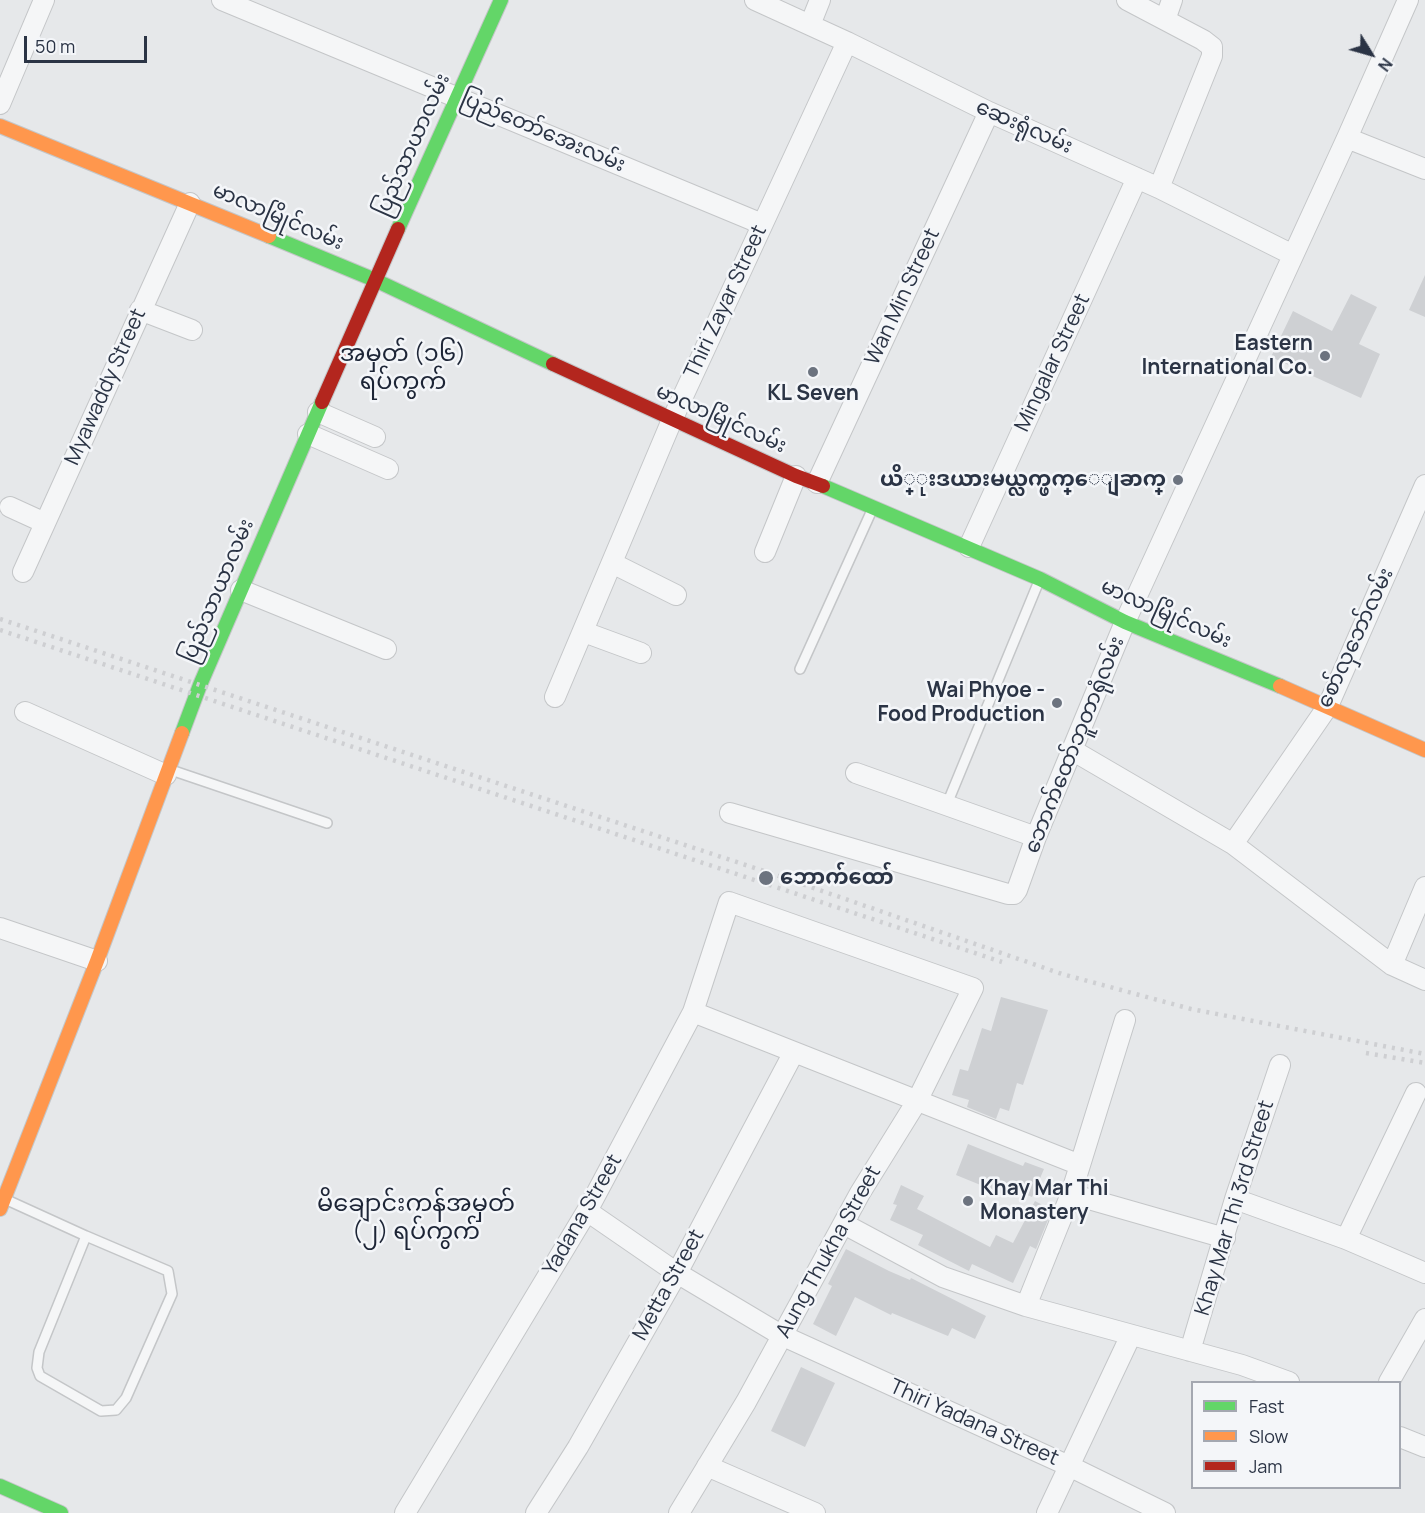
<!DOCTYPE html>
<meta charset="utf-8">
<style>
body{margin:0}
#map{position:relative;width:1425px;height:1513px;overflow:hidden;background:#e6e8ea;font-family:Manrope,sans-serif}
canvas{display:block}
.legend{position:absolute;left:1191px;top:1381px;width:210px;height:108px;box-sizing:border-box;background:#f4f6f9;border:2px solid #a4a8b1;margin:0;padding:8px 10px;list-style:none;font-size:18px;color:#2b3445}
.legend li{display:flex;align-items:center;gap:12px;height:30px}
.legend b{width:30px;border:2px solid #a4a8b1}
.north{position:absolute;left:1341px;top:24px;width:60px;height:60px;-webkit-text-stroke:4px #f4f6f9;paint-order:stroke;rotate:127deg;font-size:16px;font-weight:700;line-height:24px;text-align:center;color:#2b3445}
.north::after{content:'';display:block;margin:auto;width:21px;height:27px;background:#2b3445;clip-path:polygon(50% 0,100% 100%,50% 72%,0 100%)}
.scale{position:absolute;left:24px;top:36px;width:123px;height:27px;box-sizing:border-box;border:3px solid #2b3445;border-top:0;padding-left:8px;font-size:18px;line-height:21px;white-space:nowrap;color:#2b3445;-webkit-text-stroke:4px #f4f6f9;paint-order:stroke}
</style>
<div id="map">
<canvas width="1425" height="1513"></canvas>
<ul class="legend">
<li><b style="height:8px;background:#63d668"></b>Fast</li>
<li><b style="height:8px;background:#ff974d"></b>Slow</li>
<li><b style="height:8px;background:#b3261e"></b>Jam</li>
</ul>
<div class="north">N</div>
<div class="scale">50 m</div>
</div>
<script>
const g = document.querySelector('canvas').getContext('2d');
g.lineJoin = 'round';
function paint(path, color) { g.fillStyle = color; g.fill(path, 'evenodd'); }
const shape = rows => new Path2D(rows.map(r => 'M' + r).join(''));
function strokePath(path, color, width, dash) { g.strokeStyle = color; g.lineWidth = width; g.lineCap = dash ? 'butt' : 'round'; g.setLineDash(dash || []); g.stroke(path); }
function drawText(font, color, halo, rows, align = 'center') {
  g.font = font + ' Manrope,"Noto Sans Myanmar",sans-serif'; g.lineWidth = 5; g.setLineDash([]); g.textBaseline = 'middle'; g.strokeStyle = halo; g.fillStyle = color; for (const [text, x, y, turn = 0] of rows) {
    g.save(); g.translate(x, y); g.rotate((+turn || 0) * Math.PI / 180); g.textAlign = isNaN(turn) ? turn : align; if (halo) g.strokeText(text, 0, 0); g.fillText(text, 0, 0); g.restore();
  }
}
const building = shape([
 [1425,275,1425,317,1409,310],
 [1351,294,1377,307,1359,344,1380,354,1361,398,1271,357,1293,311,1332,331],
 [1001,997,1048,1010,1023,1085,1017,1083,1009,1111,1000,1108,996,1119,967,1107,969,1100,952,1095,960,1069,968,1071,982,1028,991,1031],
 [968,1144,1023,1166,1025,1162,1044,1169,1032,1197,1009,1187,1005,1195,956,1175],
 [901,1185,924,1196,917,1209,990,1247,996,1235,1013,1243,1035,1201,1052,1210,1036,1249,1030,1246,1013,1283,972,1264,969,1271,918,1245,923,1235,890,1220,897,1205,893,1204],
 [846,1249,889,1271,910,1280,911,1278,986,1316,975,1339,952,1328,948,1336,892,1313,891,1315,855,1297,836,1336,813,1324,832,1286,828,1284],
 [801,1367,835,1383,805,1447,771,1431]
]);
const lane = shape([
 [800,669,872,510],
 [171,770,327,823],
 [947,804,1039,581],
 [7,1200,86,1236,168,1271,172,1294,126,1398,116,1410,101,1411,40,1376,37,1368,39,1352,86,1236]
]);
const street = shape([
 [222,0,762,224],
 [755,0,847,42,989,112,1159,188,1293,255],
 [1127,0,1203,40,1212,47,1212,56,1159,188],
 [1165,20,1172,0],
 [810,25,820,0],
 [0,104,44,0],
 [1347,138,1425,169],
 [140,310,192,330],
 [318,412,375,437],
 [308,434,388,469],
 [817,483,989,112],
 [10,507,45,523],
 [969,547,1137,178],
 [765,552,796,476],
 [612,563,676,595],
 [23,572,190,203],
 [241,590,386,649],
 [584,632,641,653],
 [555,697,672,420,847,42],
 [25,712,166,775],
 [1072,750,1233,844,1392,965,1425,980],
 [856,773,1036,837],
 [730,813,1008,894,1014,894,1017,890,1036,837,1125,622,1347,138,1408,0],
 [1233,844,1328,706,1425,485],
 [0,928,97,961],
 [1392,965,1425,887],
 [693,1012,1080,1165],
 [1071,1194,1225,1238],
 [1235,1199,1346,1239,1425,1273],
 [587,1211,677,1273,781,1335,1069,1466,1165,1513],
 [844,1224,943,1277,1026,1306,1242,1365,1289,1382],
 [1346,1239,1416,1093],
 [1026,1306,1071,1194,1125,1020],
 [1190,1351,1235,1199,1280,1065],
 [1389,1382,1425,1319],
 [1400,1437,1425,1447],
 [707,1466,815,1513],
 [405,1513,587,1211,693,1012,729,902,973,988,917,1101,860,1193,746,1402,679,1513],
 [536,1513,578,1447,677,1273,794,1052],
 [1047,1513,1131,1335]
]);
const fast = shape([
 [398,229,501,0],
 [269,236,375,280,553,364],
 [823,486,1040,579,1125,622,1280,686],
 [182,733,200,685,322,402],
 [0,1486,61,1513]
]);
const slow = shape([
 [0,126,269,236],
 [1280,686,1425,750],
 [0,1209,97,961,182,733]
]);
const jam = shape([
 [553,364,796,476,823,486],
 [322,402,398,229]
]);
const rail = shape([
 [0,619,776,875,1062,974,1191,1009,1425,1054],
 [0,630,1002,962],
 [1366,1053,1425,1063]
]);
const markers = [
 [1325,356,6,"#6c737f"],
 [813,372,6,"#6c737f"],
 [1178,480,6,"#6c737f"],
 [1057,703,6,"#6c737f"],
 [766,878,8,"#6c737f"],
 [968,1201,6,"#6c737f"]
];
const streetNames = [
 ["ဆေးရုံလမ်း",1024,127,24],
 ["ပြည်တော်အေးလမ်း",543,132,23],
 ["ပြည်သာယာလမ်း",413,145,-66],
 ["မာလာမြိုင်လမ်း",278,217,23],
 ["Wan Min Street",903,297,-65],
 ["Thiri Zayar Street",726,302,-65],
 ["Mingalar Street",1053,363,-65],
 ["Myawaddy Street",106,387,-66],
 ["မာလာမြိုင်လမ်း",721,419,24],
 ["ပြည်သာယာလမ်း",218,591,-67],
 ["မာလာမြိုင်လမ်း",1166,614,24],
 ["စော်လှဘော်လမ်း",1356,638,-65],
 ["ဘောက်ထော်ဘူတာရုံလမ်း",1075,745,-68],
 ["Khay Mar Thi 3rd Street",1235,1208,-73],
 ["Yadana Street",583,1215,-60],
 ["Aung Thukha Street",829,1252,-61],
 ["Metta Street",669,1285,-61],
 ["Thiri Yadana Street",974,1423,24]
];
const poiNames = [
 ["Eastern",1313,344],
 ["International Co.",1313,368],
 ["KL Seven",813,394,"center"],
 ["ယိ္ုးဒယားမယ္လက္ဖက္ေျခာက္",1166,480],
 ["Wai Phyoe -",1045,691],
 ["Food Production",1045,715],
 ["ဘောက်ထော်",780,878,"left"],
 ["Khay Mar Thi",980,1189,"left"],
 ["Monastery",980,1213,"left"]
];
const quarterNames = [
 ["အမှတ် (၁၆)",403,354],
 ["ရပ်ကွက်",403,382],
 ["မိချောင်းကန်အမှတ်",416,1204],
 ["(၂) ရပ်ကွက်",416,1232]
];
paint(building, '#ced0d3');
strokePath(lane, '#c4c6c8', 12);
strokePath(street, '#c4c6c8', 22);
strokePath(fast, '#c4c6c8', 16);
strokePath(slow, '#c4c6c8', 16);
strokePath(jam, '#c4c6c8', 16);
strokePath(lane, '#f5f6f7', 9);
strokePath(street, '#f5f6f7', 20);
strokePath(fast, '#63d668', 14);
strokePath(slow, '#ff974d', 14);
strokePath(jam, '#b3261e', 14);
strokePath(rail, '#cecfd2', 4.5, [3, 6]);
for (const [x, y, r, color] of markers) { const dot = new Path2D(); dot.arc(x, y, r, 0, 2 * Math.PI); g.fillStyle = color; g.fill(dot); strokePath(dot, '#f4f6f9', 2); }
drawText('21px', '#2b3445', '#f4f6f9', streetNames);
drawText('bold 21px', '#2b3445', '#f4f6f9', poiNames, 'right');
drawText('24px', '#1d2536', '#f4f6f9', quarterNames);
</script>
